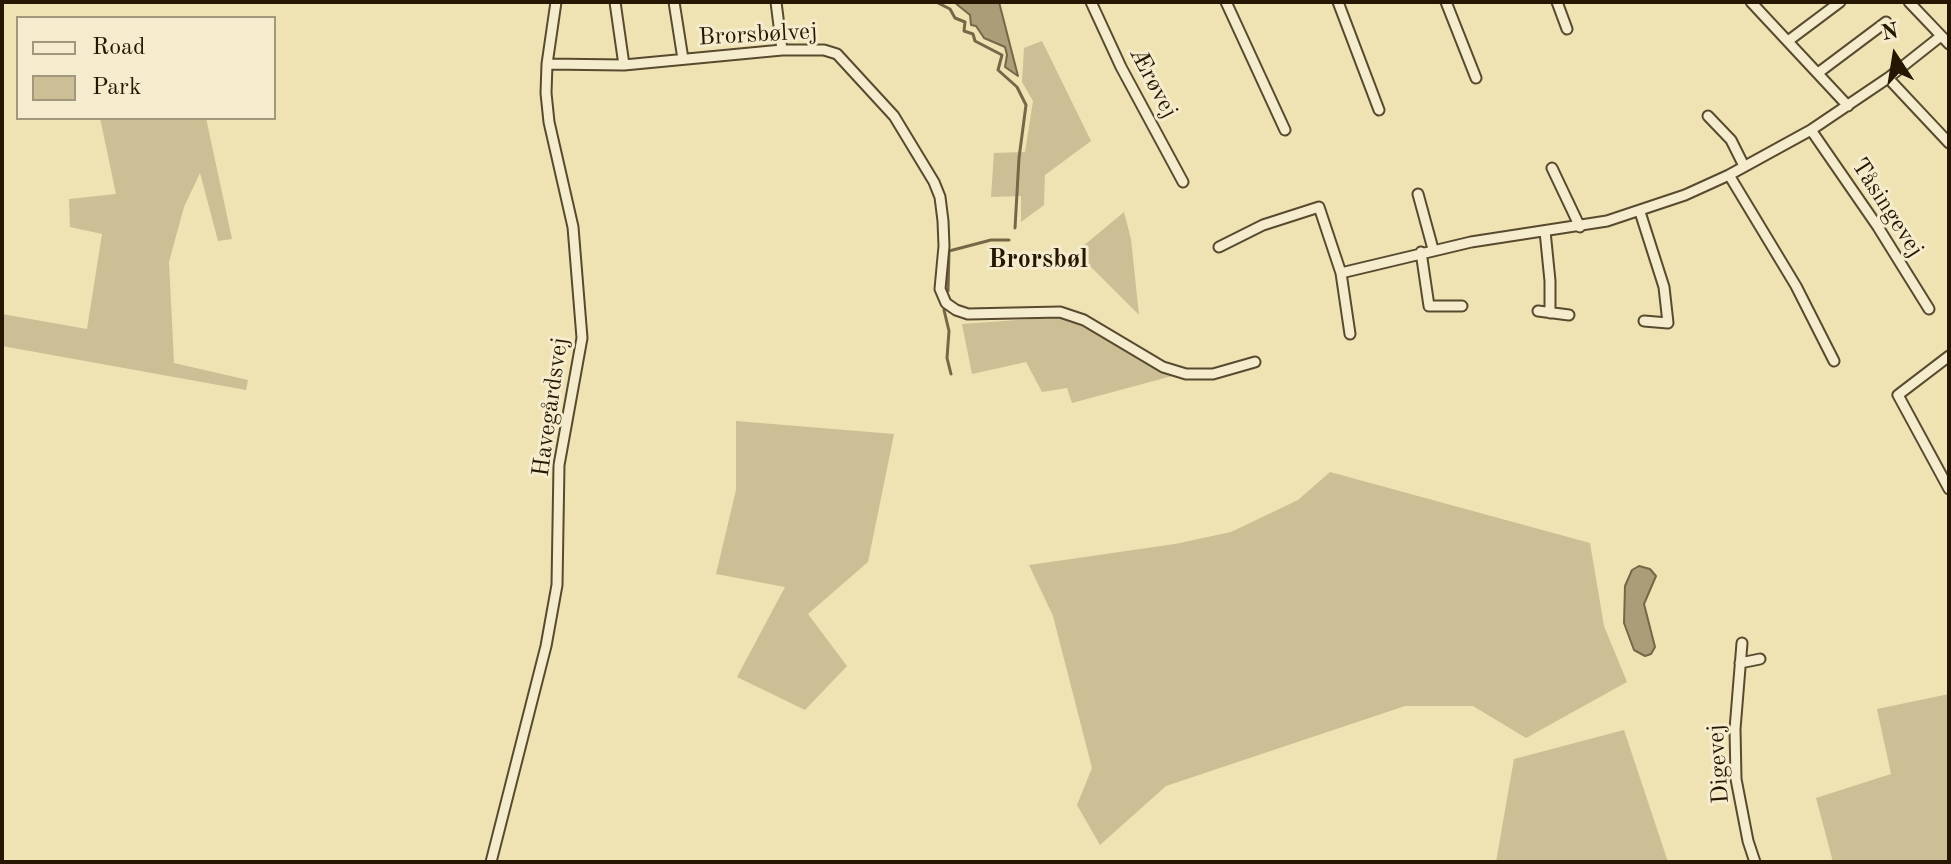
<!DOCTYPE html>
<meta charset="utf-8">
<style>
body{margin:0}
#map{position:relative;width:1951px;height:864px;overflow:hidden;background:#efe2b3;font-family:"Old Standard TT",serif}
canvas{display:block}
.frame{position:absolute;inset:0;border:4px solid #261702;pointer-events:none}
.legend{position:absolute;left:16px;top:16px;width:260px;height:104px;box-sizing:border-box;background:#f5ecce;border:2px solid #a2977c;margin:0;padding:10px 14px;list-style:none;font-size:24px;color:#261702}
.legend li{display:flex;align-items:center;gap:16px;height:40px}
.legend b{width:40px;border:2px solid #a2977c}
.north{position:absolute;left:1855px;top:16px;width:80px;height:80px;-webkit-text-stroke:6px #f5ecce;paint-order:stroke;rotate:348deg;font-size:22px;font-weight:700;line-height:32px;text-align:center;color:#261702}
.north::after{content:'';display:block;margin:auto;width:28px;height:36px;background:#261702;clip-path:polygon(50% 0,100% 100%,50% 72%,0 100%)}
</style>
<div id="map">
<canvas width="1951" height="864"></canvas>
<div class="frame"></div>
<ul class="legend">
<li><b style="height:10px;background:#f5ecce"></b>Road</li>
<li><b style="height:22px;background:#cdbf95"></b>Park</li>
</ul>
<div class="north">N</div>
</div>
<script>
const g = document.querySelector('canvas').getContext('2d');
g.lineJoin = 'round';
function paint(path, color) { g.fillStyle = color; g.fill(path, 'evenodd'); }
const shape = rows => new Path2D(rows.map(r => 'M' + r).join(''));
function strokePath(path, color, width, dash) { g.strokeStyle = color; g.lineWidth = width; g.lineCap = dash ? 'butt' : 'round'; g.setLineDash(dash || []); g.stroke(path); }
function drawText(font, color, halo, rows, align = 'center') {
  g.font = font + ' "Old Standard TT",serif'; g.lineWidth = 6; g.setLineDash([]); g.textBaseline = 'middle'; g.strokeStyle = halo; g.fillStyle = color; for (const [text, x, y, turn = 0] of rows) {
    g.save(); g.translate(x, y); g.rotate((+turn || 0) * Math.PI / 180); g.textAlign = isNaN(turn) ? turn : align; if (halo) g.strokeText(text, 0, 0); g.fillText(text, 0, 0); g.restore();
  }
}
const green = shape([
 [1042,41,1091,141,1045,175,1044,205,1021,222,1021,196,991,197,994,153,1025,152,1033,101,1022,82,1024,48],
 [100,118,206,118,232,239,218,241,200,173,184,207,169,262,174,363,248,380,246,390,2,346,2,314,87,329,102,234,70,227,69,199,116,194],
 [1124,212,1131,239,1139,315,1076,252],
 [1059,317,1081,325,1172,376,1072,403,1067,388,1042,392,1026,362,972,374,962,324],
 [736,421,894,434,868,562,808,614,847,666,805,710,737,677,785,587,716,574,736,490],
 [1330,472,1590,543,1604,626,1627,682,1526,738,1473,706,1405,706,1166,786,1100,845,1077,805,1092,768,1053,616,1029,565,1175,544,1231,532,1298,500],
 [1949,694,1949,862,1833,862,1816,798,1891,774,1877,709],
 [1624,730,1668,862,1496,862,1514,759]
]);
const water = shape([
 [954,2,999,2,1018,76,1005,67,1007,55,1005,47,984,38,976,26,971,25,970,15,954,2],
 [1639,566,1650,569,1656,576,1644,604,1655,647,1651,654,1645,656,1634,650,1624,623,1625,586,1632,570,1639,566]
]);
const stream = shape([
 [936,2,950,9,955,18,965,22,964,31,973,34,975,41,1002,55,998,70,1017,87,1026,105,1019,158,1015,228],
 [948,291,949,251,991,240,1009,240],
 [944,310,949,331,947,358,951,374]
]);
const minor = shape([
 [615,2,624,65],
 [674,2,683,59],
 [776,2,782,50],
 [1091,2,1121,67,1183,182],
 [1226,2,1285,130],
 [1338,2,1379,110],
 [1446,2,1476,78],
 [1557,2,1567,29],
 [1751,2,1848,106],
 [1909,2,1949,44],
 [1788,41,1840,2],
 [547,64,624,65,782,50,824,50,837,54,894,116,934,182,940,197,943,221,944,246,940,289,946,303,956,310,968,314,1060,312,1084,320,1163,367,1186,374,1213,374,1255,362],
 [1818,73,1886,22],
 [1888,78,1949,143],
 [1708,116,1731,140,1744,166],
 [1811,130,1878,227,1929,309],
 [1552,168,1580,227],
 [1729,175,1796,286,1834,361],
 [1418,194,1433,249],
 [1640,212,1664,287,1668,323,1644,321],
 [1545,231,1550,281,1550,313],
 [1219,247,1263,225,1319,207,1341,273,1350,334],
 [1421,252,1429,306,1462,306],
 [1341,273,1471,242,1607,221,1685,195,1729,175,1811,130,1888,78,1941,36],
 [1538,311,1569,315],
 [1949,356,1898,395,1949,489],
 [1742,643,1735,729,1736,779,1748,841,1755,862],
 [1740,663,1760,659],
 [491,862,546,646,557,585,559,465,582,338,573,227,549,122,546,93,547,64,556,2]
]);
const streetNames = [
 ["Brorsbølvej",758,35,-3],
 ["Ærøvej",1153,83,62],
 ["Tåsingevej",1887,208,57],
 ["Havegårdsvej",551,407,-82],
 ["Digevej",1719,764,-94]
];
const neighbourhoodNames = [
 ["Brorsbøl",1038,260]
];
paint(green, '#cdbf95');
paint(water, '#ab9d77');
strokePath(water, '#766748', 2);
strokePath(stream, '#766748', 3);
strokePath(minor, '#584a2e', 13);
strokePath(minor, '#f5ecce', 9);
drawText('24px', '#261702', '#f5ecce', streetNames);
drawText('bold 26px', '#261702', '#f5ecce', neighbourhoodNames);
</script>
